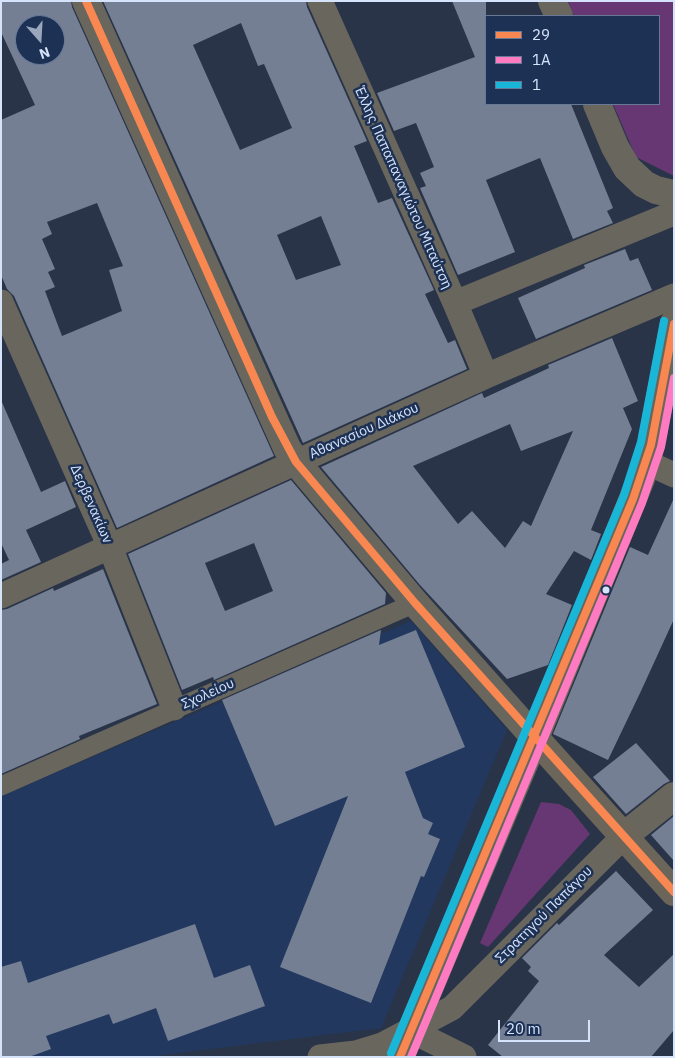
<!DOCTYPE html>
<meta charset="utf-8">
<style>
body{margin:0}
#map{position:relative;width:675px;height:1058px;overflow:hidden;background:#2a3448;font-family:"IBM Plex Sans",sans-serif}
canvas{display:block}
.frame{position:absolute;inset:0;border:2px solid #d6e4fb;pointer-events:none}
.legend{position:absolute;left:485px;top:15px;width:175px;height:90px;box-sizing:border-box;background:#1d3155;border:1px solid #677997;margin:0;padding:6px 9px;list-style:none;font-size:15px;color:#d6e4fb}
.legend li{display:flex;align-items:center;gap:10px;height:25px}
.legend b{width:25px;border:1px solid #677997}
.north{position:absolute;left:15px;top:15px;width:50px;height:50px;box-sizing:border-box;background:#1d3155;border:1px solid #677997;border-radius:50%;rotate:161deg;font-size:14px;font-weight:700;line-height:20px;text-align:center;color:#d6e4fb}
.north::after{content:'';display:block;margin:auto;width:18px;height:22px;background:#9aa6bc;clip-path:polygon(50% 0,100% 100%,50% 72%,0 100%)}
.scale{position:absolute;left:498px;top:1020px;width:92px;height:22px;box-sizing:border-box;border:2px solid #d6e4fb;border-top:0;padding-left:6px;font-size:15px;line-height:18px;white-space:nowrap;color:#d6e4fb;-webkit-text-stroke:4px #1d3155;paint-order:stroke}
</style>
<div id="map">
<canvas width="675" height="1058"></canvas>
<div class="frame"></div>
<ul class="legend">
<li><b style="height:6px;background:#f88751"></b>29</li>
<li><b style="height:6px;background:#fe7ac1"></b>1Α</li>
<li><b style="height:6px;background:#1ab6d8"></b>1</li>
</ul>
<div class="north">N</div>
<div class="scale">20 m</div>
</div>
<script>
const g = document.querySelector('canvas').getContext('2d');
g.lineJoin = 'round';
function paint(path, color) { g.fillStyle = color; g.fill(path, 'evenodd'); }
const shape = rows => new Path2D(rows.map(r => 'M' + r).join(''));
function strokePath(path, color, width, dash) { g.strokeStyle = color; g.lineWidth = width; g.lineCap = dash ? 'butt' : 'round'; g.setLineDash(dash || []); g.stroke(path); }
function drawText(font, color, halo, rows, align = 'center') {
  g.font = font + ' "IBM Plex Sans",sans-serif'; g.lineWidth = 5; g.setLineDash([]); g.textBaseline = 'middle'; g.strokeStyle = halo; g.fillStyle = color; for (const [text, x, y, turn = 0] of rows) {
    g.save(); g.translate(x, y); g.rotate((+turn || 0) * Math.PI / 180); g.textAlign = isNaN(turn) ? turn : align; if (halo) g.strokeText(text, 0, 0); g.fillText(text, 0, 0); g.restore();
  }
}
const built = shape([
 [411,621,507,730,381,1028,146,1057,1,1057,1,796]
]);
const green = shape([
 [568,1,674,1,674,176,636,157,613,104,659,104,659,16,574,16],
 [541,802,559,804,571,810,590,834,488,947,480,943]
]);
const building = shape([
 [1,1,71,1,72,7,274,456,117,528,14,296,7,289,1,275,1,120,35,105,1,32],
 [25,25,55,25,55,55,25,55],
 [97,203,123,266,109,270,122,311,62,336,45,291,55,287,48,272,55,269,42,239,52,234,47,222],
 [103,1,306,1,307,7,367,141,354,146,378,203,392,198,434,290,425,294,448,343,455,340,467,369,303,443],
 [241,23,258,66,264,64,292,128,240,150,193,45],
 [321,216,341,265,296,280,277,235],
 [452,1,486,1,486,104,571,104,613,208,607,211,613,223,573,239,540,158,486,180,515,252,458,275,420,188,426,186,420,173,434,167,416,123,394,131,377,93,475,57],
 [625,249,630,261,638,258,652,290,536,339,518,298,585,268,584,265],
 [612,338,638,401,623,408,632,429,591,530,601,534,591,560,574,551,546,594,572,605,548,665,507,679,420,585,321,467,482,393,484,398,549,368,548,365],
 [510,424,521,451,573,431,531,526,523,521,505,548,472,511,458,524,413,466],
 [1,400,41,492,65,481,76,507,26,530,41,562,1,580,1,564,9,560,1,543],
 [291,480,386,593,385,604,214,680,213,677,182,690,128,554],
 [254,543,273,591,225,611,205,563],
 [674,498,674,619,641,691,608,760,553,734,630,547,648,555],
 [103,569,157,704,79,736,80,739,1,774,1,610,7,609,53,588,54,591],
 [381,630,379,645,416,630,465,747,405,772,423,818,433,823,428,834,440,839,424,877,421,876,371,1003,280,967,348,796,275,826,222,700],
 [636,743,670,781,664,784,626,814,593,777],
 [674,816,674,861,651,835],
 [616,871,653,910,604,955,639,987,674,954,674,1030,651,1057,503,1057,488,1045,539,981,528,971,531,967,522,958,557,923,559,925],
 [195,924,214,978,250,965,265,1006,168,1041,156,1008,113,1024,109,1014,46,1036,51,1049,29,1057,1,1057,1,967,21,961,28,983]
]);
const pedestrian = shape([
 [1,786,415,603]
]);
const minor = shape([
 [320,1,455,303,486,376],
 [1,302,110,547,174,708],
 [455,303,674,213],
 [646,462,674,475],
 [1,596,486,376,674,296],
 [412,1031,464,1057],
 [320,1057,356,1053,382,1045,452,1008,624,836]
]);
const tertiary = shape([
 [86,1,287,448,296,462,415,603,535,738,400,1057],
 [552,1,559,16],
 [597,104,615,147,627,168,644,184,656,190,674,194],
 [624,836,674,796]
]);
const secondary = shape([
 [674,323,651,445,641,479,535,738,674,892]
]);
const bus1 = shape([
 [86,1,272,417,296,462,415,603,674,892],
 [400,1057,633,499,651,445,674,324]
]);
const bus2 = shape([
 [411,1057,642,503,661,447,674,378]
]);
const bus3 = shape([
 [391,1053,624,495,641,442,664,321]
]);
const markers = [
 [606,590,4.5,"#d6e4fb"]
];
const streetNames = [
 ["Έλλης Παπαπαναγιώτου Μιταύτση",403,188,66],
 ["Αθανασίου Διάκου",364,431,-24],
 ["Δερβενακίων",91,504,66],
 ["Σχολείου",208,694,-24],
 ["Στρατηγού Παπάγου",544,915,-45]
];
paint(built, '#22385f');
paint(green, '#663773');
paint(building, '#747f93');
strokePath(pedestrian, '#69665e', 19);
strokePath(minor, '#69665e', 25);
strokePath(tertiary, '#69665e', 28);
strokePath(secondary, '#6c6559', 28);
strokePath(bus1, '#f88751', 8);
strokePath(bus2, '#fe7ac1', 8);
strokePath(bus3, '#1ab6d8', 8);
for (const [x, y, r, color] of markers) { const dot = new Path2D(); dot.arc(x, y, r, 0, 2 * Math.PI); g.fillStyle = color; g.fill(dot); strokePath(dot, '#1d3155', 2); }
drawText('14px', '#d6e4fb', '#1d3155', streetNames);
</script>
